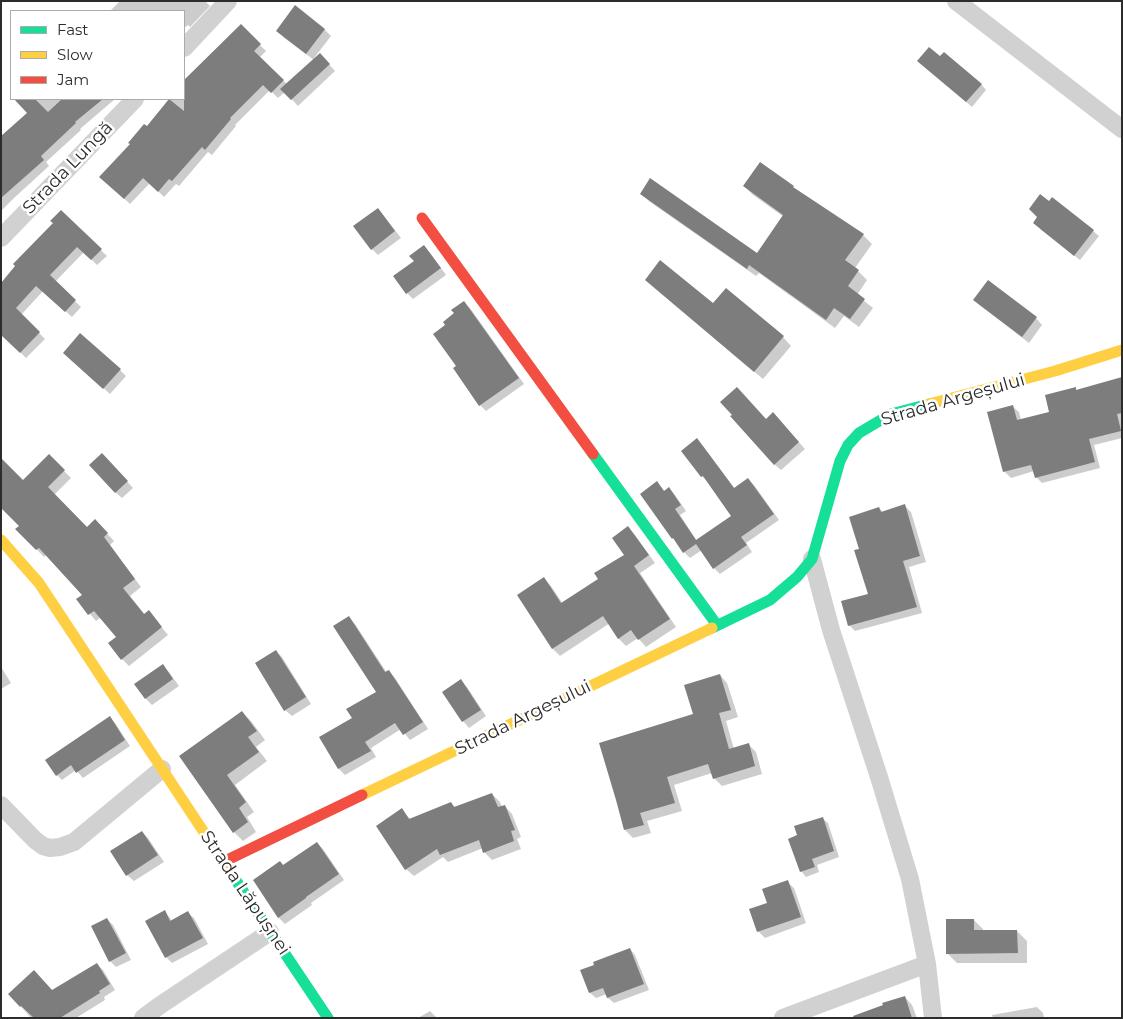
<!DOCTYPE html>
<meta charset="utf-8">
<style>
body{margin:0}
#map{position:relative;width:1123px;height:1019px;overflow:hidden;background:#fff;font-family:Montserrat,sans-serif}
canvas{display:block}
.frame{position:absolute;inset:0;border:2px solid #2c2c2c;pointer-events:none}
.legend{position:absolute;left:10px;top:10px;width:175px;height:90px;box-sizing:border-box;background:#fff;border:1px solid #ababab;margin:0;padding:6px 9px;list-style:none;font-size:15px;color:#2c2c2c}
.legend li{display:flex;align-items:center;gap:10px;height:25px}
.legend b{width:25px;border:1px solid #ababab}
</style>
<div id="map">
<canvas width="1123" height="1019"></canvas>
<div class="frame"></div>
<ul class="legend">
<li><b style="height:6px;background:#16e098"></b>Fast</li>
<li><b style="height:6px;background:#ffcf43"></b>Slow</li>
<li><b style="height:6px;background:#f24e42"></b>Jam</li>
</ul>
</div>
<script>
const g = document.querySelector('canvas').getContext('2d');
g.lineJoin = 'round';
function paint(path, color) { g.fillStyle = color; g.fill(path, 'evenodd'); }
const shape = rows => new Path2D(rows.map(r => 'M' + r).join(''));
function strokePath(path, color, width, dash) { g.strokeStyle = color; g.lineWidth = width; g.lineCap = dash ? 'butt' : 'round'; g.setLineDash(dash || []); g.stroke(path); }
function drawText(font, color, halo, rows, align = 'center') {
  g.font = font + ' Montserrat,sans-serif'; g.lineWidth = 5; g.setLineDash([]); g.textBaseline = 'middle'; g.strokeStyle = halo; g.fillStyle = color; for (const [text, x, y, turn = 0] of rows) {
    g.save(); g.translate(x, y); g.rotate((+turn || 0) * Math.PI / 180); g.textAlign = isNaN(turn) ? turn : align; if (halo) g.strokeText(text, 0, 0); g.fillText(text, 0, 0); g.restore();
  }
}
const shadow = shape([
 [120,1,205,1,210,6,190,27,188,25,184,28,184,11,112,11,111,10],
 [295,7,325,30,331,36,314,58,326,61,335,71,298,106,285,92,278,98,270,90,235,125,236,126,212,155,208,152,179,186,176,184,164,197,150,183,130,204,101,177,147,128,170,99,184,99,184,83,190,75,241,26,266,51,259,58,287,84,314,60,283,37],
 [924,66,981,84,986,90,972,107],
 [16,99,115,99,80,129,81,130,46,162,49,166,14,198,1,211,1,138,29,113],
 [744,186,797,191,863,235,872,244,855,268,867,280,857,295,873,308,859,327,844,316,835,328,759,273,756,276,650,202,641,194,758,255,784,217,753,195],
 [377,209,384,216,401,238,378,255,372,249],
 [61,212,107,256,97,265,84,252,55,282,81,307,72,317,43,291,21,315,45,339,26,358,1,333,54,223],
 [1040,229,1093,231,1099,236,1080,260],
 [424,247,430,253,446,275,413,299,407,293,416,262],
 [988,282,1036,318,1042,325,1029,343,981,306,975,300],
 [655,288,714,305,783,337,791,346,763,379],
 [464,302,470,308,524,384,486,411,480,405,458,366,447,326],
 [71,359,120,370,126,376,110,394],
 [1122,379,1122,438,1094,445,1100,468,1042,483,1036,477,1034,471,1011,478,1004,471,1012,406,1019,412,1021,420,1051,412,1076,389,1077,391],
 [779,420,805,449,781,470,774,464,766,421],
 [703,446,735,489,748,479,754,485,779,520,746,543,752,552,720,574,714,568,702,550,690,558,684,552,657,483,665,492,669,489,675,495,686,511,680,515,697,541,733,516,708,482,702,476],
 [49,456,71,478,54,495,87,528,102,528,114,541,110,545,141,587,130,596,145,615,149,612,168,635,129,666,122,659,118,637,101,617,96,621,78,600,84,595,47,554,44,557,17,529,21,526,23,482],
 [108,461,133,488,122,498,115,492],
 [905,506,911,512,926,562,909,567,922,613,855,631,849,625,869,595,861,549,879,508,883,512],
 [628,528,635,535,655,563,640,573,676,627,646,647,638,638,626,646,619,639,610,623,560,656,553,649,518,595,544,579,551,586,563,604,600,580,625,555],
 [349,618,355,624,387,673,389,672,395,678,428,729,410,740,401,729,371,748,376,757,345,775,339,769,321,737,353,718,377,692],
 [276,651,282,657,311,704,292,716,285,710],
 [162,666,169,672,179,686,152,705,146,699,136,684],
 [1,667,11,683,1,689],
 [720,675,727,683,738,717,726,721,734,749,748,744,756,752,762,774,722,786,714,778,712,773,674,785,682,811,647,821,651,833,633,838,625,830,618,799,694,714],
 [460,681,467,687,486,716,469,728,463,721,444,692],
 [242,712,251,721,265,740,256,747,267,761,235,785,254,812,247,817,256,832,243,841,234,832,180,756],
 [109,717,115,723,130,746,83,778,76,770,62,780,57,775],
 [492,794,500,802,502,807,505,806,512,814,521,837,517,839,521,849,492,860,484,852,483,848,448,862,443,857,414,876,406,869,402,810,411,820,451,803,456,808],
 [822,818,828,823,839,857,817,865,819,872,806,877,801,871,798,836],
 [142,832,148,838,164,862,134,881,127,875,112,852],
 [317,843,323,849,344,880,311,903,312,905,285,924,279,918,255,880,284,866],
 [787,882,794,888,806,923,765,938,758,931,768,904],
 [165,912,170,918,172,922,188,913,194,918,208,944,172,963,166,957,147,922],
 [107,919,113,925,131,960,116,967,110,961],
 [974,920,983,929,983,931,1017,931,1027,941,1027,963,957,963,947,953],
 [630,949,635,955,649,990,614,1003,608,998,607,994,596,998,590,993,582,971],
 [97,964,103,970,115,990,104,997,105,1000,76,1018,31,1018,10,994,52,992],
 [905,997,912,1005,917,1018,851,1018,885,1006],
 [1037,1007,1043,1013,1044,1018,993,1018,992,1015],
 [430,1011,437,1018,418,1018]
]);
const building = shape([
 [295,5,325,29,306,54,276,31],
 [241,24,261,44,254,51,284,80,271,93,263,85,230,118,231,119,205,150,202,147,172,181,169,179,158,192,143,178,124,199,99,177,130,144,128,143,144,124,147,126,169,99,184,111,184,80],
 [929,47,940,56,944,52,982,84,966,102,917,61],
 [320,53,330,64,291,100,280,89],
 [14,99,35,99,48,112,62,99,103,99,75,122,76,123,41,156,44,160,1,198,1,136,27,113],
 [760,162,794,186,793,187,864,234,845,260,859,270,848,286,865,299,850,319,834,308,826,320,749,265,747,269,640,194,650,178,757,253,783,215,743,186],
 [1040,194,1049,201,1052,197,1094,230,1074,256,1033,223,1037,217,1029,209],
 [378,208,395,231,371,250,353,226],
 [61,210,102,249,91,260,77,247,50,275,76,300,65,312,36,286,16,308,40,332,20,353,1,335,1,283,15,266,13,264,53,223,50,221],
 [424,245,441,268,406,294,393,276,414,261,409,256],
 [660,260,713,303,726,288,784,336,754,372,645,280],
 [988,280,1037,317,1022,337,973,300],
 [464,301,519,378,479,406,453,368,456,366,433,334,445,325,443,322,454,313,451,310],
 [80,333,121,369,103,389,63,353],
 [1122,377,1122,413,1117,414,1121,431,1089,439,1095,462,1035,478,1031,465,1003,472,987,412,1013,405,1017,420,1049,412,1045,395,1076,387,1076,390],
 [737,387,766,419,773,412,799,442,774,465,730,416,732,415,720,402],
 [697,438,734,488,748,478,774,514,741,537,747,545,713,569,696,544,683,553,673,538,672,539,640,494,657,481,664,491,669,487,681,505,675,509,696,540,731,516,703,476,701,477,681,451],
 [102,453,128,481,115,493,89,465],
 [49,454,65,470,48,487,87,527,95,519,108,533,104,537,135,579,123,588,144,614,149,610,162,627,121,660,108,643,116,637,94,611,88,615,76,599,82,595,39,548,36,550,15,529,19,526,1,508,1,458,23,480],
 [905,504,920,556,903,561,917,607,848,626,841,601,868,594,854,550,859,549,849,517,879,507,881,512],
 [628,526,649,555,634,566,670,619,638,640,631,630,618,639,603,616,552,649,517,595,544,577,561,603,598,579,594,573,624,555,612,538],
 [349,616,385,672,389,670,423,722,403,735,395,723,365,742,371,751,338,769,319,737,352,718,346,709,376,692,333,626],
 [276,650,306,697,284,711,255,663],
 [163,664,173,679,145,699,134,684],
 [720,674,731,710,719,713,729,749,749,743,755,766,713,779,708,764,667,777,675,803,640,813,644,825,624,830,616,800,599,743,693,714,684,685],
 [461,679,481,710,462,722,442,692],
 [242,711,257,731,248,737,259,752,227,775,246,802,239,808,248,822,233,833,179,756],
 [110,716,125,740,76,773,71,765,56,776,45,760],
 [492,793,498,807,505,805,515,830,511,831,514,841,483,853,479,840,440,855,437,849,405,870,376,826,402,808,409,819,451,802,454,807],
 [823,817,834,851,812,859,815,867,800,872,788,839,797,835,794,826],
 [142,831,158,855,126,876,110,851],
 [317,842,339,874,306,897,306,898,278,918,253,880,280,861,283,865],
 [788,880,801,917,757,932,749,909,767,903,762,889],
 [165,910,170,921,188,911,203,938,165,958,145,921],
 [107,918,126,953,109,962,91,926],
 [946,919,974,919,974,930,1017,930,1018,953,946,954],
 [630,948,644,984,607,998,603,988,589,993,580,970,594,965,593,962],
 [97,963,110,984,99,991,100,993,60,1018,34,1018,21,1006,20,1007,8,994,34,970,52,990],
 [905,996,912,1018,854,1018,853,1016,883,1005,882,1003]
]);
const street = shape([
 [956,1,1122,129],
 [184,48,228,1],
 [1,238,135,99],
 [812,559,831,630,879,777,910,879,927,964,933,1018],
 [1,805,35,840,43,846,50,848,60,847,74,842,162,769],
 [143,1018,159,1006,270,932],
 [783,1018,927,964]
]);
const fast = shape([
 [593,454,717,625],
 [712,628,770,600,797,577,812,559,840,461,848,445,859,433,891,414,929,404],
 [225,864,328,1018]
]);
const slow = shape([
 [929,404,1055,371,1122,350],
 [1,540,39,583,225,864],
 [362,795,712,628]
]);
const jam = shape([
 [422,218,593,454],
 [223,862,362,795]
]);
const streetNames = [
 ["Strada Lungă",68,168,-46],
 ["Strada Argeșului",953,400,-16],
 ["Strada Argeșului",523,718,-26],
 ["Strada Lăpușnei",245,893,56]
];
paint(shadow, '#0003');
paint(building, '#7d7d7d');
strokePath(street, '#d1d1d1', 18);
strokePath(fast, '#16e098', 11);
strokePath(slow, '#ffcf43', 11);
strokePath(jam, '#f24e42', 11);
drawText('18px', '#2c2c2c', '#fff', streetNames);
</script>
